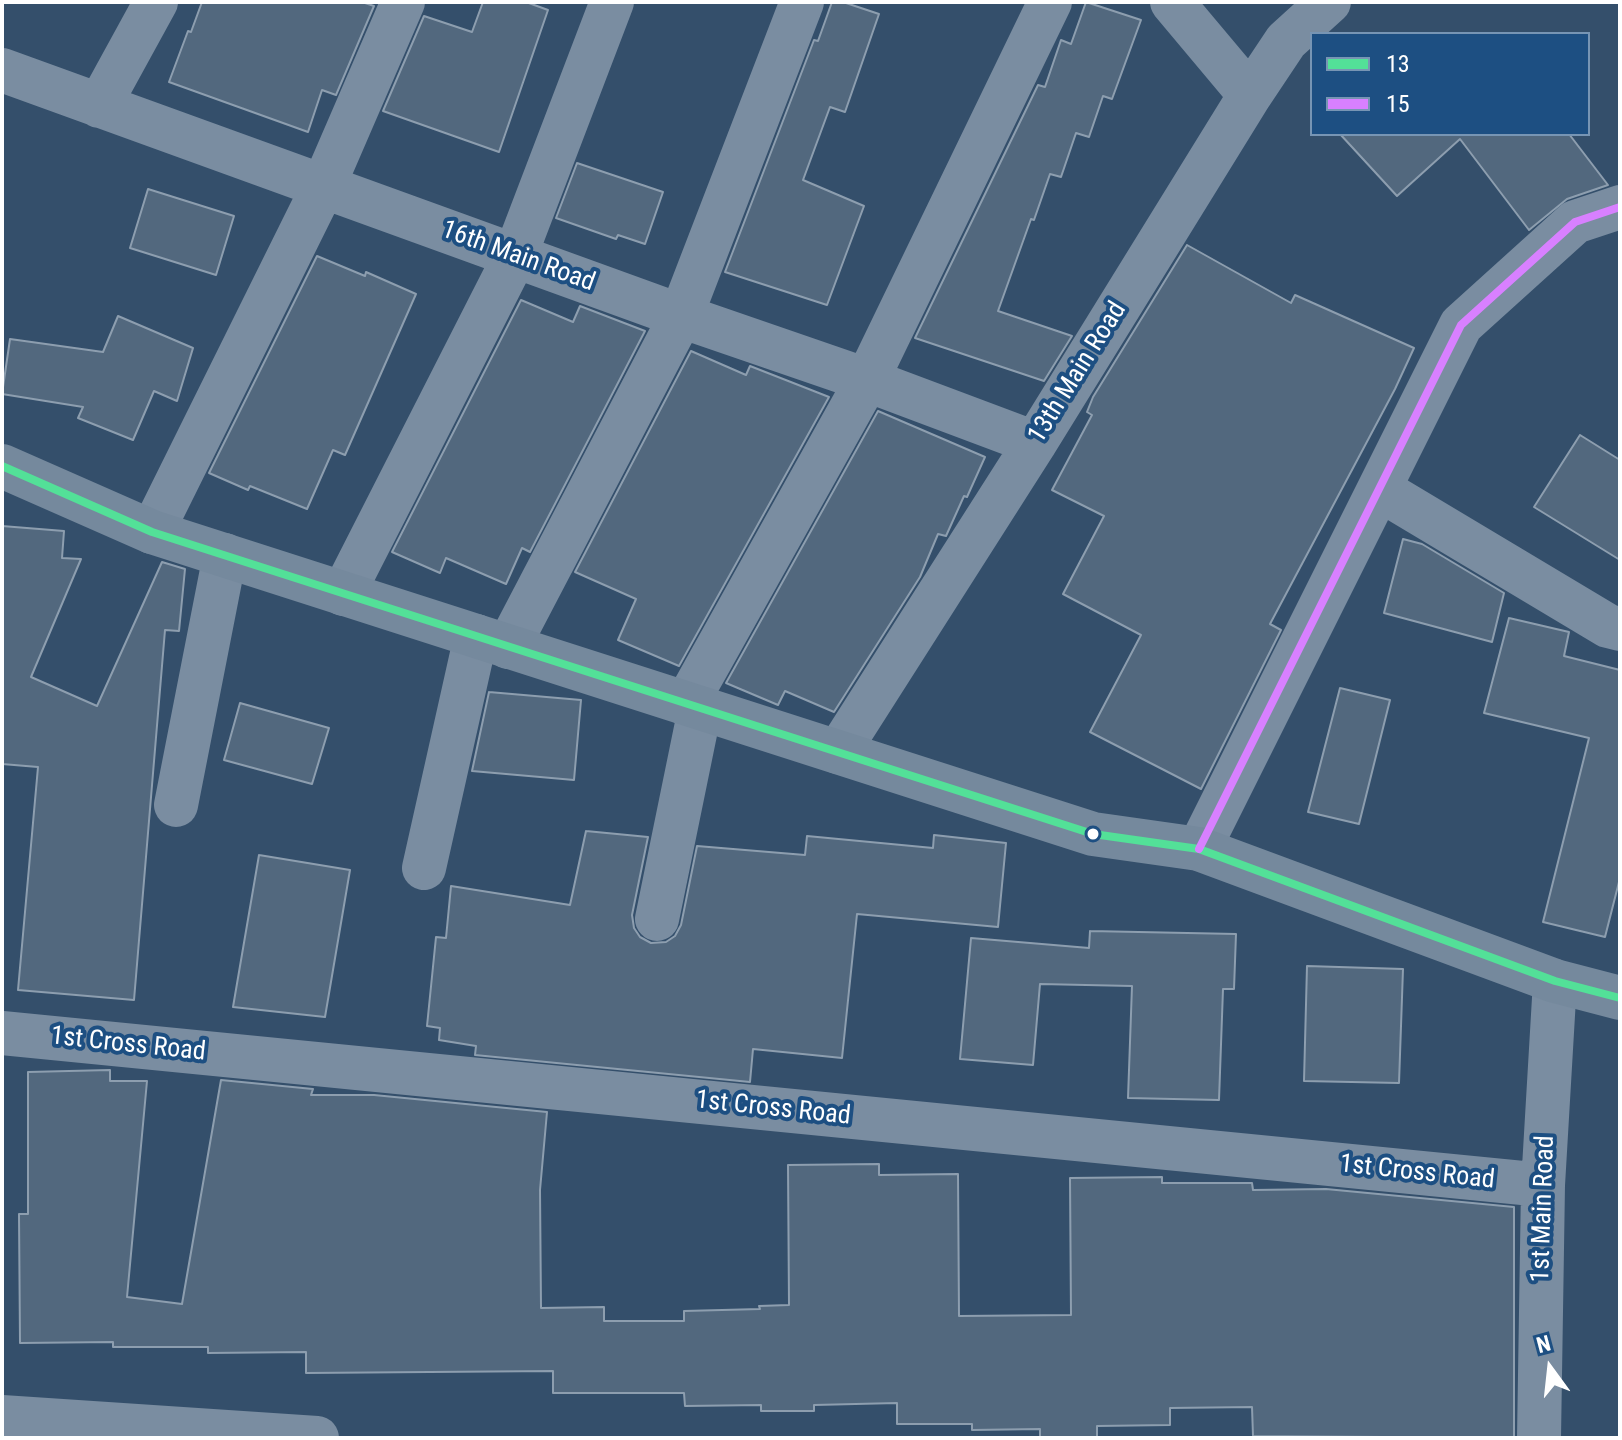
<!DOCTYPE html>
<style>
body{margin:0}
#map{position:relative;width:1622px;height:1440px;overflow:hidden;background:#344f6b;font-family:"Roboto Condensed",sans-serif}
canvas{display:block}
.frame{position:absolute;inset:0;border:4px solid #fff;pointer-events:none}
.legend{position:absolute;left:1310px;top:32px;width:280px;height:104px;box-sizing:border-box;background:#1d4f82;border:2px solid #7795b4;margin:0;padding:10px 14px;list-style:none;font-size:24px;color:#fff}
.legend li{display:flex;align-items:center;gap:16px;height:40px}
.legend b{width:40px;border:2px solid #7795b4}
.north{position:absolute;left:1510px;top:1328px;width:80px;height:80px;-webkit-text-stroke:6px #1d4f82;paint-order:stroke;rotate:345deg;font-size:22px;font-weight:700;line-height:32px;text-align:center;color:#fff}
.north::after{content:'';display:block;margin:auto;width:28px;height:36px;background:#fff;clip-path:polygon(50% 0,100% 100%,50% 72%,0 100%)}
</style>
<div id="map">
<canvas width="1622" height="1440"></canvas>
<div class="frame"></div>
<ul class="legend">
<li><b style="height:10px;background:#53e098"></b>13</li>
<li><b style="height:10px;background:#d880ff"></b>15</li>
</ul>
<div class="north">N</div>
</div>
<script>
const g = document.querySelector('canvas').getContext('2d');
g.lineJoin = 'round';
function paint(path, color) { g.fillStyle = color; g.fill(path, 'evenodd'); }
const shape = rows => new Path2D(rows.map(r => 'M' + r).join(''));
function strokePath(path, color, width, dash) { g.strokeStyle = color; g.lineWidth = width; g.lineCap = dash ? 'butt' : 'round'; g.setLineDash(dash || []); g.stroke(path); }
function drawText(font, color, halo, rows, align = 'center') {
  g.font = font + ' "Roboto Condensed",sans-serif'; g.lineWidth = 8; g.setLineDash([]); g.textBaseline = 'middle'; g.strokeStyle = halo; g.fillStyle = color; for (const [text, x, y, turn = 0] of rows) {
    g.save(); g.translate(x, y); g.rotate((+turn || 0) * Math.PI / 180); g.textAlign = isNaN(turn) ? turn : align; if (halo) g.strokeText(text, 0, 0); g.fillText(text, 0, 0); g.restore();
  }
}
const building = shape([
 [202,2,362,2,374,6,336,95,322,90,308,132,169,82,188,31,191,32,202,2],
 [483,2,526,2,548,10,499,152,383,111,424,16,472,32,483,2],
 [832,2,843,2,879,14,845,112,830,107,803,180,864,206,827,305,725,272,814,40,818,41,832,2],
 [1086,2,1141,20,1112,99,1103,96,1089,137,1076,133,1061,177,1050,174,1034,220,1031,219,998,311,1072,336,1044,381,915,338,1038,85,1045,87,1061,40,1071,44,1086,2],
 [1340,134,1569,134,1608,185,1567,199,1529,230,1460,139,1397,196,1340,134],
 [577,163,663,192,645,244,618,235,616,239,556,218,577,163],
 [148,189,234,216,216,275,130,248,148,189],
 [1187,245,1291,303,1295,295,1414,348,1395,389,1270,624,1281,630,1201,789,1090,732,1141,635,1063,594,1104,516,1052,490,1092,415,1087,412,1093,397,1187,245],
 [317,256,365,276,366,272,416,294,345,455,333,450,307,509,250,486,248,490,209,473,317,256],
 [521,300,573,322,580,306,645,331,530,552,522,548,506,584,446,558,440,573,392,552,521,300],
 [118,316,193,348,177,401,154,391,133,440,78,418,83,407,2,394,10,339,103,352,118,316],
 [691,351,746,375,750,366,829,397,679,666,618,640,636,599,575,572,691,351],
 [878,411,985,457,967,497,964,496,946,536,938,534,920,577,834,712,785,691,778,705,726,683,878,411],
 [1580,435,1620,460,1620,560,1534,507,1580,435],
 [2,526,64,531,62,558,81,559,31,677,97,706,162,562,185,569,179,631,165,630,134,1000,18,990,38,767,2,764,2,526],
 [1403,539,1422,544,1504,593,1492,642,1384,613,1403,539],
 [1509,618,1569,632,1564,656,1620,670,1620,878,1605,937,1543,922,1589,738,1484,713,1509,618],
 [1340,688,1390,700,1359,824,1308,812,1340,688],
 [489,692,581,700,574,780,472,771,489,692],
 [240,703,329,728,312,784,224,760,240,703],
 [586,831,648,837,632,915,634,928,640,937,651,943,666,942,675,936,681,925,697,846,805,855,807,836,933,848,934,835,1006,843,998,927,857,914,842,1058,753,1049,750,1082,475,1055,476,1046,439,1040,440,1028,427,1026,436,937,446,938,451,886,570,905,586,831],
 [259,855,350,870,325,1017,233,1007,259,855],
 [1090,931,1236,934,1234,989,1223,989,1219,1100,1128,1098,1132,986,1040,984,1033,1065,960,1059,971,938,1089,948,1090,931],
 [1307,966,1403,969,1399,1083,1304,1081,1307,966],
 [110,1070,110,1081,147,1081,127,1297,182,1304,221,1080,313,1089,311,1095,374,1095,547,1112,540,1190,541,1308,604,1307,604,1321,684,1321,684,1311,760,1309,759,1306,789,1305,788,1165,879,1164,879,1175,958,1174,959,1316,1071,1315,1070,1178,1162,1177,1162,1183,1252,1183,1253,1190,1326,1189,1514,1207,1514,1438,1253,1436,1252,1407,1170,1408,1170,1425,1097,1426,1097,1438,1040,1438,1040,1429,972,1430,972,1424,897,1424,897,1403,814,1405,814,1411,761,1411,761,1405,685,1406,684,1393,553,1393,553,1371,306,1373,306,1352,208,1353,208,1347,113,1347,113,1342,20,1343,19,1214,28,1214,28,1072,110,1070]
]);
const street = shape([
 [1172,2,1250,95],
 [2,70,681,316,867,380,1035,443],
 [99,106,156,2],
 [1379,489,1608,626,1620,629],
 [152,532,323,187,403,2],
 [343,594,515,256,612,2],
 [508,647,681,316,802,2],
 [686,704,867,380,1050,2],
 [838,752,1035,443,1250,95,1286,41,1329,2],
 [176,805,225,555],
 [1199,849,1461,325,1575,222,1620,207],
 [424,868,476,636],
 [657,919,700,709],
 [2,1033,1543,1185],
 [2,1417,317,1438],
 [1539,1438,1543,1185,1555,981]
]);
const secondary = shape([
 [2,466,152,532,1093,834,1199,849,1555,981,1620,998]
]);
const bus1 = shape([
 [2,466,152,532,1093,834,1199,849,1555,981,1620,998]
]);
const bus2 = shape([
 [1199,849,1461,325,1575,222,1620,207]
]);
const markers = [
 [1093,834,7,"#fff"]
];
const streetNames = [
 ["16th Main Road",518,257,20],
 ["13th Main Road",1078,373,-58],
 ["1st Cross Road",128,1045,6],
 ["1st Cross Road",773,1109,6],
 ["1st Cross Road",1417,1173,6],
 ["1st Main Road",1544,1209,-88]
];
paint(building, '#52687e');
strokePath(building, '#8d9eaf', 2);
strokePath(street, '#7a8da1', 44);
strokePath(secondary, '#75899d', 44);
strokePath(bus1, '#53e098', 8);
strokePath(bus2, '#d880ff', 8);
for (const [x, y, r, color] of markers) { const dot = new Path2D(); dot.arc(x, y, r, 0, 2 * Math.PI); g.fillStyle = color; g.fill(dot); strokePath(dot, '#1d4f82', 3); }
drawText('26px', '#fff', '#1d4f82', streetNames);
</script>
